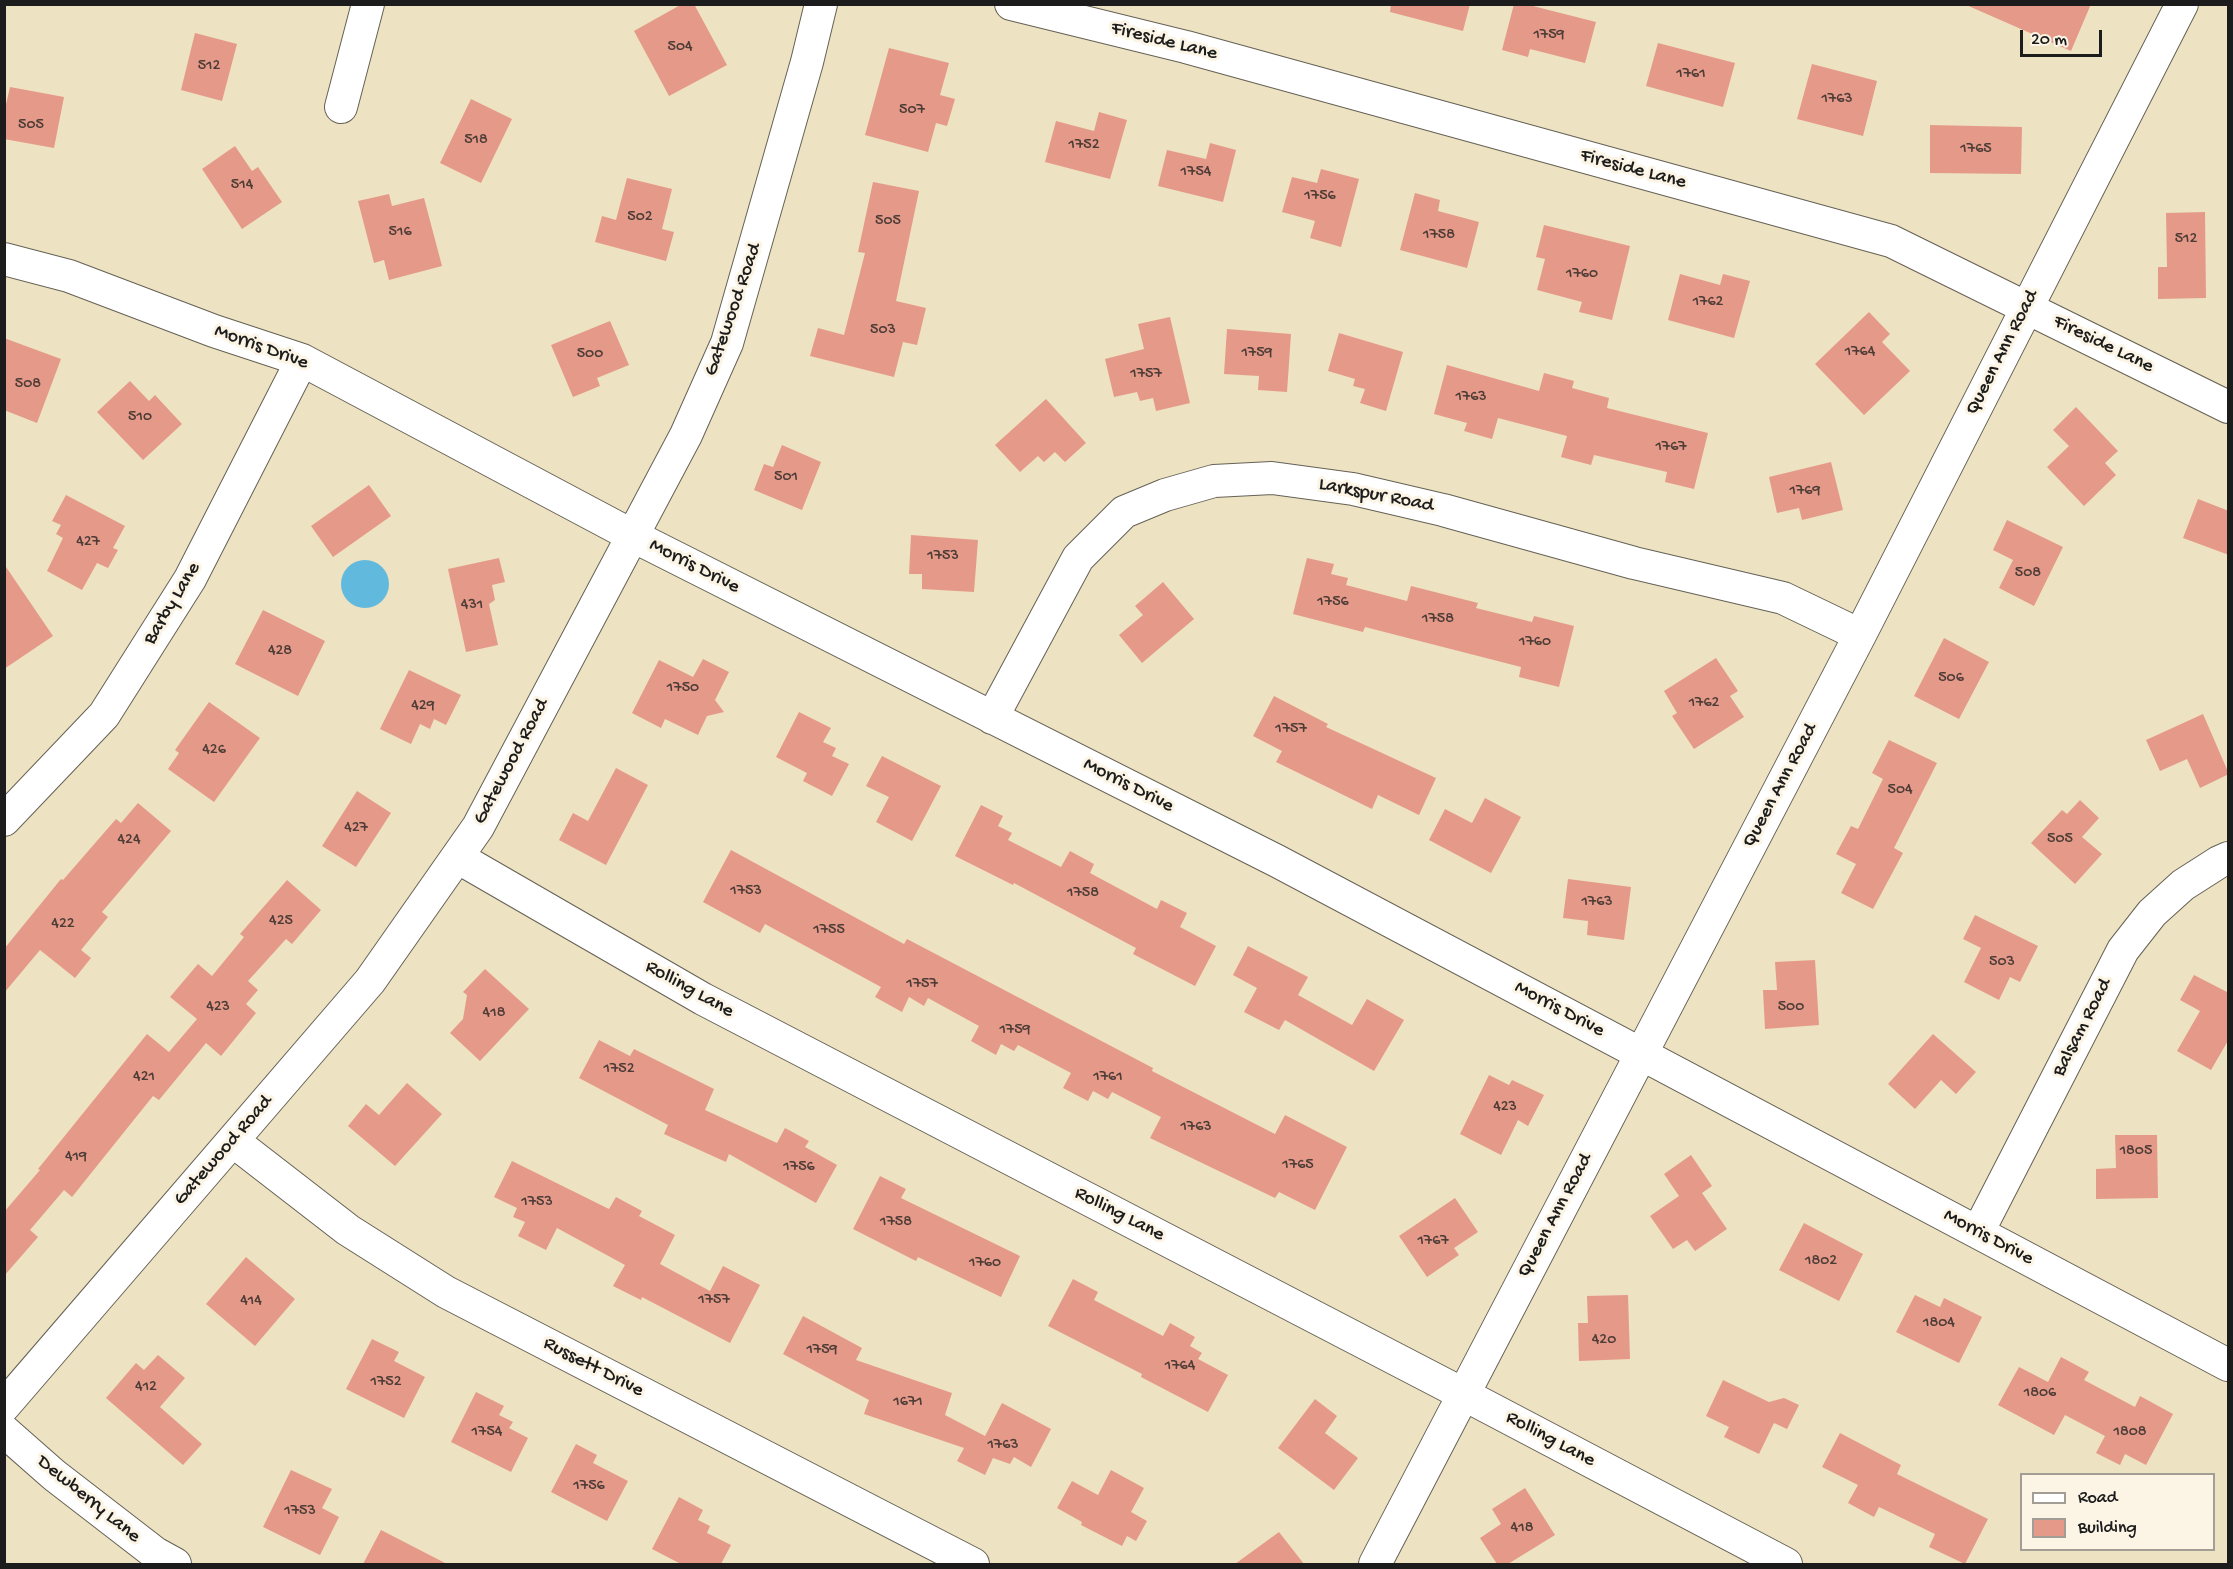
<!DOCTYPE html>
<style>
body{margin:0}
#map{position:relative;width:2233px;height:1569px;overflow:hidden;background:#ede2c1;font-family:"Gochi Hand",sans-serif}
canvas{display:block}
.frame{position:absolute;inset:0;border:6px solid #1c1c1c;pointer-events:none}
.legend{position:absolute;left:2020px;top:1473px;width:195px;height:78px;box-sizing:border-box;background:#fcf5e5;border:2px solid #a29e95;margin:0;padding:8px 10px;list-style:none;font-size:18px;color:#1c1c1c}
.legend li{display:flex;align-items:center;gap:12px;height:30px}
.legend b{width:30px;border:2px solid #a29e95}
.scale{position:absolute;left:2020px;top:30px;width:82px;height:27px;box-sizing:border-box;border:3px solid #1c1c1c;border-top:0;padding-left:8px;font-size:18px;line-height:21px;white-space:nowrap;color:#1c1c1c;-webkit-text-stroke:4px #fcf5e5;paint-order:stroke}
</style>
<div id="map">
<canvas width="2233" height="1569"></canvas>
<div class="frame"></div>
<ul class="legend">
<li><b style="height:8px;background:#fff"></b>Road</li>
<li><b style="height:16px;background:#e59a89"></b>Building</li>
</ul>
<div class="scale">20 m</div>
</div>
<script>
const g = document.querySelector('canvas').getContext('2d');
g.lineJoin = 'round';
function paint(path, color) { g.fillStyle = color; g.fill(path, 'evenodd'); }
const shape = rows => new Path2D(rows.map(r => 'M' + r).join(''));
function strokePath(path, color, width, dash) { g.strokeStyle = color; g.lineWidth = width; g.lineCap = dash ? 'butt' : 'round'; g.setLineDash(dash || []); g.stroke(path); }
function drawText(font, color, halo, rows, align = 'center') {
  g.font = font + ' "Gochi Hand",sans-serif'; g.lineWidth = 6; g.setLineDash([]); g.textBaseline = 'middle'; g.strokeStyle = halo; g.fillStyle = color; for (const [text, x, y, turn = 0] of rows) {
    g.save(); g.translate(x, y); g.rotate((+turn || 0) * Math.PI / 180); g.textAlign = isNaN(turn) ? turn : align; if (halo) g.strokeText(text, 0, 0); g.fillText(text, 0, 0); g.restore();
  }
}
const water = shape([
 '341 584a24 24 0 1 1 48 0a24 24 0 1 1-48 0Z'
]);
const building = shape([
 [682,4,694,4,727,65,669,96,634,31],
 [1391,4,1470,4,1463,31,1390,12],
 [1514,4,1525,4,1596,22,1585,63,1530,49,1528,57,1502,50],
 [1964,4,2091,4,2071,51],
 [195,33,237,44,222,101,181,90],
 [1658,43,1735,63,1723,107,1646,86],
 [889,48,949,63,940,95,955,99,947,126,936,123,928,152,865,135],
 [1812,64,1877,81,1863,136,1797,119],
 [10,87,64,97,54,148,4,139,4,113],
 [471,99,512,119,481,183,440,163],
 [1099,112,1127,120,1110,179,1045,162,1056,121,1094,131],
 [1930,125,2022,127,2021,174,1930,173],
 [1210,143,1236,150,1223,202,1158,186,1167,150,1206,159],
 [235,146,252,171,258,167,282,202,242,229,202,169],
 [1321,169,1359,179,1341,247,1310,238,1315,221,1282,212,1292,177,1317,183],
 [627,178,672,189,662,229,674,232,666,261,595,242,602,216,616,220],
 [873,182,919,191,896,301,926,308,917,345,903,342,894,377,810,356,818,328,844,335,865,253,858,252],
 [1415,193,1440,200,1438,211,1479,222,1467,268,1400,250],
 [389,194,392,206,424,198,442,266,389,280,384,260,374,263,358,201],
 [2205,212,2206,298,2158,299,2158,267,2167,267,2166,213],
 [1544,225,1630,246,1612,320,1579,312,1582,302,1537,290,1545,259,1536,257],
 [1680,274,1720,285,1723,274,1750,281,1734,338,1668,320],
 [1869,312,1890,334,1882,342,1910,371,1864,415,1815,364],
 [1170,317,1190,403,1156,411,1153,398,1140,401,1137,392,1114,397,1105,359,1144,349,1138,324],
 [610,321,629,365,597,378,600,386,573,397,551,345],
 [1227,329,1291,334,1287,392,1258,390,1259,376,1224,374],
 [1339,333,1403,352,1386,411,1360,403,1365,389,1353,386,1355,379,1328,371],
 [4,338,61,359,37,423,4,410],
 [1447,365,1539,391,1544,373,1574,381,1572,388,1609,398,1607,408,1708,433,1694,489,1665,482,1667,472,1594,455,1591,465,1561,457,1567,436,1498,418,1492,439,1464,431,1467,423,1434,414],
 [130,381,149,401,155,395,182,424,143,460,97,412],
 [1046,399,1086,443,1065,462,1055,452,1044,462,1038,456,1020,472,995,445],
 [2076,407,2118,451,2105,463,2116,475,2084,506,2047,467,2069,446,2053,430],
 [782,445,821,462,802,510,754,490,764,464,773,467],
 [1831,462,1843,510,1802,520,1799,508,1777,513,1769,477],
 [369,485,391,516,333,557,311,526],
 [66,495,125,526,113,548,118,550,108,568,97,563,82,590,47,571,63,538,56,534,61,525,52,521],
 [2198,499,2229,511,2229,555,2183,538],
 [2007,520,2063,547,2034,606,1999,588,2013,560,1993,550],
 [911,535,978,540,974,592,922,589,922,574,909,574],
 [499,558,505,582,492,585,495,600,489,604,498,645,466,652,448,569],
 [1307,558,1334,564,1331,574,1348,578,1346,585,1407,601,1411,586,1478,603,1476,608,1532,622,1534,616,1574,626,1559,687,1519,677,1521,667,1365,627,1363,632,1293,614],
 [4,564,53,636,4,669],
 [1163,582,1194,619,1142,663,1119,635,1143,615,1135,606],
 [263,610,325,641,298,696,235,664],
 [1944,638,1989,662,1959,719,1914,696],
 [1716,658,1738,691,1730,696,1744,717,1694,749,1672,716,1677,713,1664,691],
 [703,659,729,672,715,700,724,712,707,716,698,735,665,719,661,728,632,713,659,660,693,677],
 [409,670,461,695,446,725,434,719,430,729,420,724,411,744,380,729],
 [1274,696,1328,724,1326,727,1436,778,1419,815,1378,795,1372,809,1276,762,1282,751,1253,736],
 [209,702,260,738,214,802,168,769,179,753,175,750],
 [799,712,831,728,823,742,836,748,832,756,849,764,832,796,803,781,807,773,776,757],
 [2203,714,2229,774,2200,788,2187,759,2160,771,2146,740],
 [1889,740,1937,763,1894,848,1903,853,1873,909,1841,893,1856,864,1836,854,1851,826,1858,829,1883,779,1872,773],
 [882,756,941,786,912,841,876,822,889,797,866,786],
 [616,768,648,785,606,865,559,840,573,813,588,821],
 [357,791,391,813,356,867,322,846],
 [1485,798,1521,817,1491,873,1429,840,1445,809,1472,823],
 [2080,800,2099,818,2082,837,2102,854,2075,884,2031,843,2062,810,2067,814],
 [138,803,171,831,102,912,108,917,81,950,91,958,75,978,40,950,4,993,4,949,61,879,63,880,116,819,121,823],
 [981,805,1003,816,998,826,1012,833,1008,840,1061,867,1070,851,1094,864,1090,873,1157,909,1161,900,1187,913,1180,927,1216,946,1195,986,1133,954,1136,948,1014,883,1013,885,955,856],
 [731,850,904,944,907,939,1153,1068,1152,1071,1275,1134,1285,1115,1347,1147,1315,1210,1279,1192,1275,1198,1150,1138,1161,1117,1112,1092,1108,1099,1093,1091,1088,1101,1063,1088,1071,1073,1018,1045,1014,1051,1001,1044,996,1055,971,1041,979,1026,928,998,924,1006,909,997,902,1012,875,997,881,987,765,924,760,933,703,902],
 [1568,879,1631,887,1624,940,1587,935,1588,921,1563,918],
 [287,880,321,910,292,944,286,939,248,981,258,990,246,1004,256,1013,221,1056,206,1043,159,1100,153,1096,72,1197,64,1190,30,1230,38,1237,4,1276,4,1212,40,1170,38,1169,147,1034,169,1052,197,1019,170,997,198,964,212,976,244,937,240,934],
 [1975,915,2038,946,2020,982,2010,977,1999,1000,1964,982,1981,948,1963,939],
 [1248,946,1308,977,1298,995,1352,1025,1367,999,1404,1020,1374,1071,1285,1020,1279,1030,1244,1012,1257,988,1233,975],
 [1815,960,1819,1025,1765,1029,1763,990,1777,990,1775,962],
 [485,969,529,1009,480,1061,450,1033,463,1019,467,995,463,992],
 [2194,975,2229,993,2229,1039,2211,1070,2177,1051,2200,1011,2180,1000],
 [1933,1034,1976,1072,1956,1094,1941,1080,1915,1109,1888,1084],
 [599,1040,630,1056,634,1049,714,1089,705,1110,777,1143,785,1128,809,1141,805,1147,837,1165,816,1203,729,1154,726,1162,664,1134,668,1125,579,1078],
 [1489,1075,1509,1085,1512,1080,1544,1095,1528,1126,1518,1120,1501,1155,1460,1134],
 [407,1083,442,1114,395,1166,348,1126,366,1104,379,1115],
 [2115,1135,2157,1135,2158,1198,2096,1199,2096,1169,2116,1168],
 [1691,1155,1712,1186,1702,1193,1727,1229,1695,1251,1687,1240,1673,1249,1650,1216,1679,1196,1664,1174],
 [512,1161,609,1209,616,1197,642,1211,639,1216,675,1235,660,1264,710,1291,723,1266,760,1285,730,1343,642,1297,641,1300,613,1286,625,1265,557,1228,546,1250,518,1236,525,1222,513,1217,517,1208,494,1197],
 [880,1176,906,1189,901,1198,1020,1256,1001,1297,918,1257,916,1261,853,1229],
 [1455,1198,1478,1232,1454,1248,1459,1255,1427,1277,1399,1236],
 [1804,1223,1863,1254,1839,1301,1779,1270],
 [246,1257,295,1299,255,1346,206,1304],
 [1073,1279,1098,1292,1094,1300,1163,1336,1170,1323,1195,1337,1190,1346,1202,1353,1198,1359,1228,1375,1208,1412,1141,1377,1142,1374,1048,1326],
 [1628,1295,1630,1359,1579,1361,1578,1323,1588,1323,1587,1296],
 [1915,1295,1940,1307,1944,1298,1982,1317,1959,1363,1896,1332],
 [803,1316,862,1348,856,1360,952,1393,945,1415,985,1436,1002,1403,1051,1429,1031,1467,1014,1457,1010,1464,993,1458,985,1475,957,1461,964,1448,864,1414,869,1400,783,1354],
 [372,1339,399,1352,394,1361,425,1377,404,1418,346,1389],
 [158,1355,185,1378,160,1407,202,1444,183,1465,106,1398,136,1363,144,1370],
 [2061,1357,2089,1372,2084,1380,2135,1407,2140,1396,2173,1414,2146,1465,2125,1454,2120,1465,2096,1453,2105,1436,2065,1415,2054,1435,1998,1405,2019,1367,2048,1382],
 [1723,1380,1769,1402,1784,1398,1799,1405,1787,1429,1774,1423,1759,1454,1724,1437,1729,1427,1706,1416],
 [476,1392,504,1406,499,1415,513,1422,509,1428,528,1438,511,1472,451,1442],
 [1315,1399,1337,1416,1325,1433,1358,1458,1334,1490,1278,1448],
 [1840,1433,1901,1465,1897,1474,1988,1519,1965,1564,1929,1547,1935,1534,1879,1507,1874,1517,1848,1503,1858,1485,1822,1467],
 [576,1444,597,1455,593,1463,628,1481,607,1521,551,1492],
 [291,1470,332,1489,322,1508,339,1517,320,1555,263,1527],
 [1111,1470,1144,1488,1131,1512,1147,1521,1136,1541,1127,1536,1122,1546,1081,1525,1082,1522,1057,1508,1072,1481,1098,1495],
 [1525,1488,1555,1535,1508,1564,1497,1564,1480,1538,1501,1524,1492,1509],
 [679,1497,703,1510,698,1520,710,1526,707,1533,731,1545,721,1564,681,1564,652,1549],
 [381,1530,447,1564,363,1564],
 [1279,1532,1304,1564,1235,1564]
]);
const street = shape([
 [1011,4,1186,47,1891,241,2228,407],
 [341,107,368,4],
 [4,259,69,276,214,331,302,360,633,536,1277,861,2228,1365],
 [992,718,1078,558,1124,512,1165,495,1214,481,1272,478,1353,489,1443,510,1634,563,1783,598,1860,635],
 [4,820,104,715,190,579,302,360],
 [457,857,703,999,1463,1394,1786,1564],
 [233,1141,348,1230,446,1292,973,1564],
 [1978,1232,2123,950,2152,913,2183,885,2219,862,2228,858],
 [4,1406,370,981,478,827,686,435,727,343,807,62,821,4],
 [4,1431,54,1475,155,1553,175,1564],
 [1375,1564,1860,635,2182,4]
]);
const numberNames = [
 ["1759",1549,36],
 ["504",680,48],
 ["512",209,67],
 ["1761",1691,75],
 ["1763",1837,100],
 ["507",912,111],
 ["505",31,126],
 ["518",476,141],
 ["1752",1084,146],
 ["1765",1976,150],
 ["1754",1196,173],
 ["514",242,186],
 ["1756",1320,197],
 ["502",640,218],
 ["505",888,222],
 ["516",400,233],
 ["1758",1439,236],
 ["512",2186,240],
 ["1760",1582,275],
 ["1762",1708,303],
 ["503",883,331],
 ["1764",1860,353],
 ["1759",1257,354],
 ["500",590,355],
 ["1757",1146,375],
 ["508",28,385],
 ["1763",1471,398],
 ["510",140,418],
 ["1767",1671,448],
 ["501",786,478],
 ["1769",1805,492],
 ["427",88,543],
 ["1753",943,557],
 ["508",2028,574],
 ["1756",1333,603],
 ["431",472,606],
 ["1758",1438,620],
 ["1760",1535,643],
 ["428",280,652],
 ["506",1951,679],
 ["1750",683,689],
 ["1762",1704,704],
 ["429",423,707],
 ["1757",1291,730],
 ["426",214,751],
 ["504",1900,791],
 ["427",356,829],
 ["505",2060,840],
 ["424",129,841],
 ["1753",746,892],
 ["1758",1083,894],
 ["1763",1597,903],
 ["425",281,922],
 ["422",63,925],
 ["1755",829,931],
 ["503",2002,963],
 ["1757",922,985],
 ["423",218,1008],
 ["500",1791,1008],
 ["418",494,1014],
 ["1759",1015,1031],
 ["1752",619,1070],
 ["421",144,1078],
 ["1761",1108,1078],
 ["423",1505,1108],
 ["1763",1196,1128],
 ["1805",2136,1152],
 ["419",76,1158],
 ["1765",1298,1166],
 ["1756",799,1168],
 ["1753",537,1203],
 ["1758",896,1223],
 ["1767",1433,1242],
 ["1802",1821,1262],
 ["1760",985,1264],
 ["1757",714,1301],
 ["414",251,1302],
 ["1804",1939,1324],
 ["420",1604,1341],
 ["1759",822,1351],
 ["1764",1180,1367],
 ["1752",386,1383],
 ["412",146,1388],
 ["1806",2040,1394],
 ["1671",908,1403],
 ["1754",487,1433],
 ["1808",2130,1433],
 ["1763",1003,1446],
 ["1756",589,1487],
 ["1753",300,1512],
 ["418",1522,1529]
];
const streetNames = [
 ["Fireside Lane",1164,42,14],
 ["Fireside Lane",1633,170,15],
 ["Gatewood Road",734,310,-71],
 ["Fireside Lane",2103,345,26],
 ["Morris Drive",261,348,20],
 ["Queen Ann Road",2003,353,-63],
 ["Larkspur Road",1376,496,11],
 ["Morris Drive",694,567,27],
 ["Barby Lane",173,604,-59],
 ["Gatewood Road",512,762,-62],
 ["Morris Drive",1128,786,27],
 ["Queen Ann Road",1781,786,-62],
 ["Rolling Lane",689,990,29],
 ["Morris Drive",1559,1010,28],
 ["Balsam Road",2083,1028,-63],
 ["Gatewood Road",224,1151,-49],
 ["Rolling Lane",1119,1215,27],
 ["Queen Ann Road",1556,1216,-62],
 ["Morris Drive",1988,1238,28],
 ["Russett Drive",593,1368,27],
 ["Rolling Lane",1550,1440,28],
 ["Dewberry Lane",88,1500,39]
];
paint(water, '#61b9de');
paint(building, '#e59a89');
strokePath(street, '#656156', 34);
strokePath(street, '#fff', 32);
drawText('16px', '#4e3c37', null, numberNames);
drawText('20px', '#1c1c1c', '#fcf5e5', streetNames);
</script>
